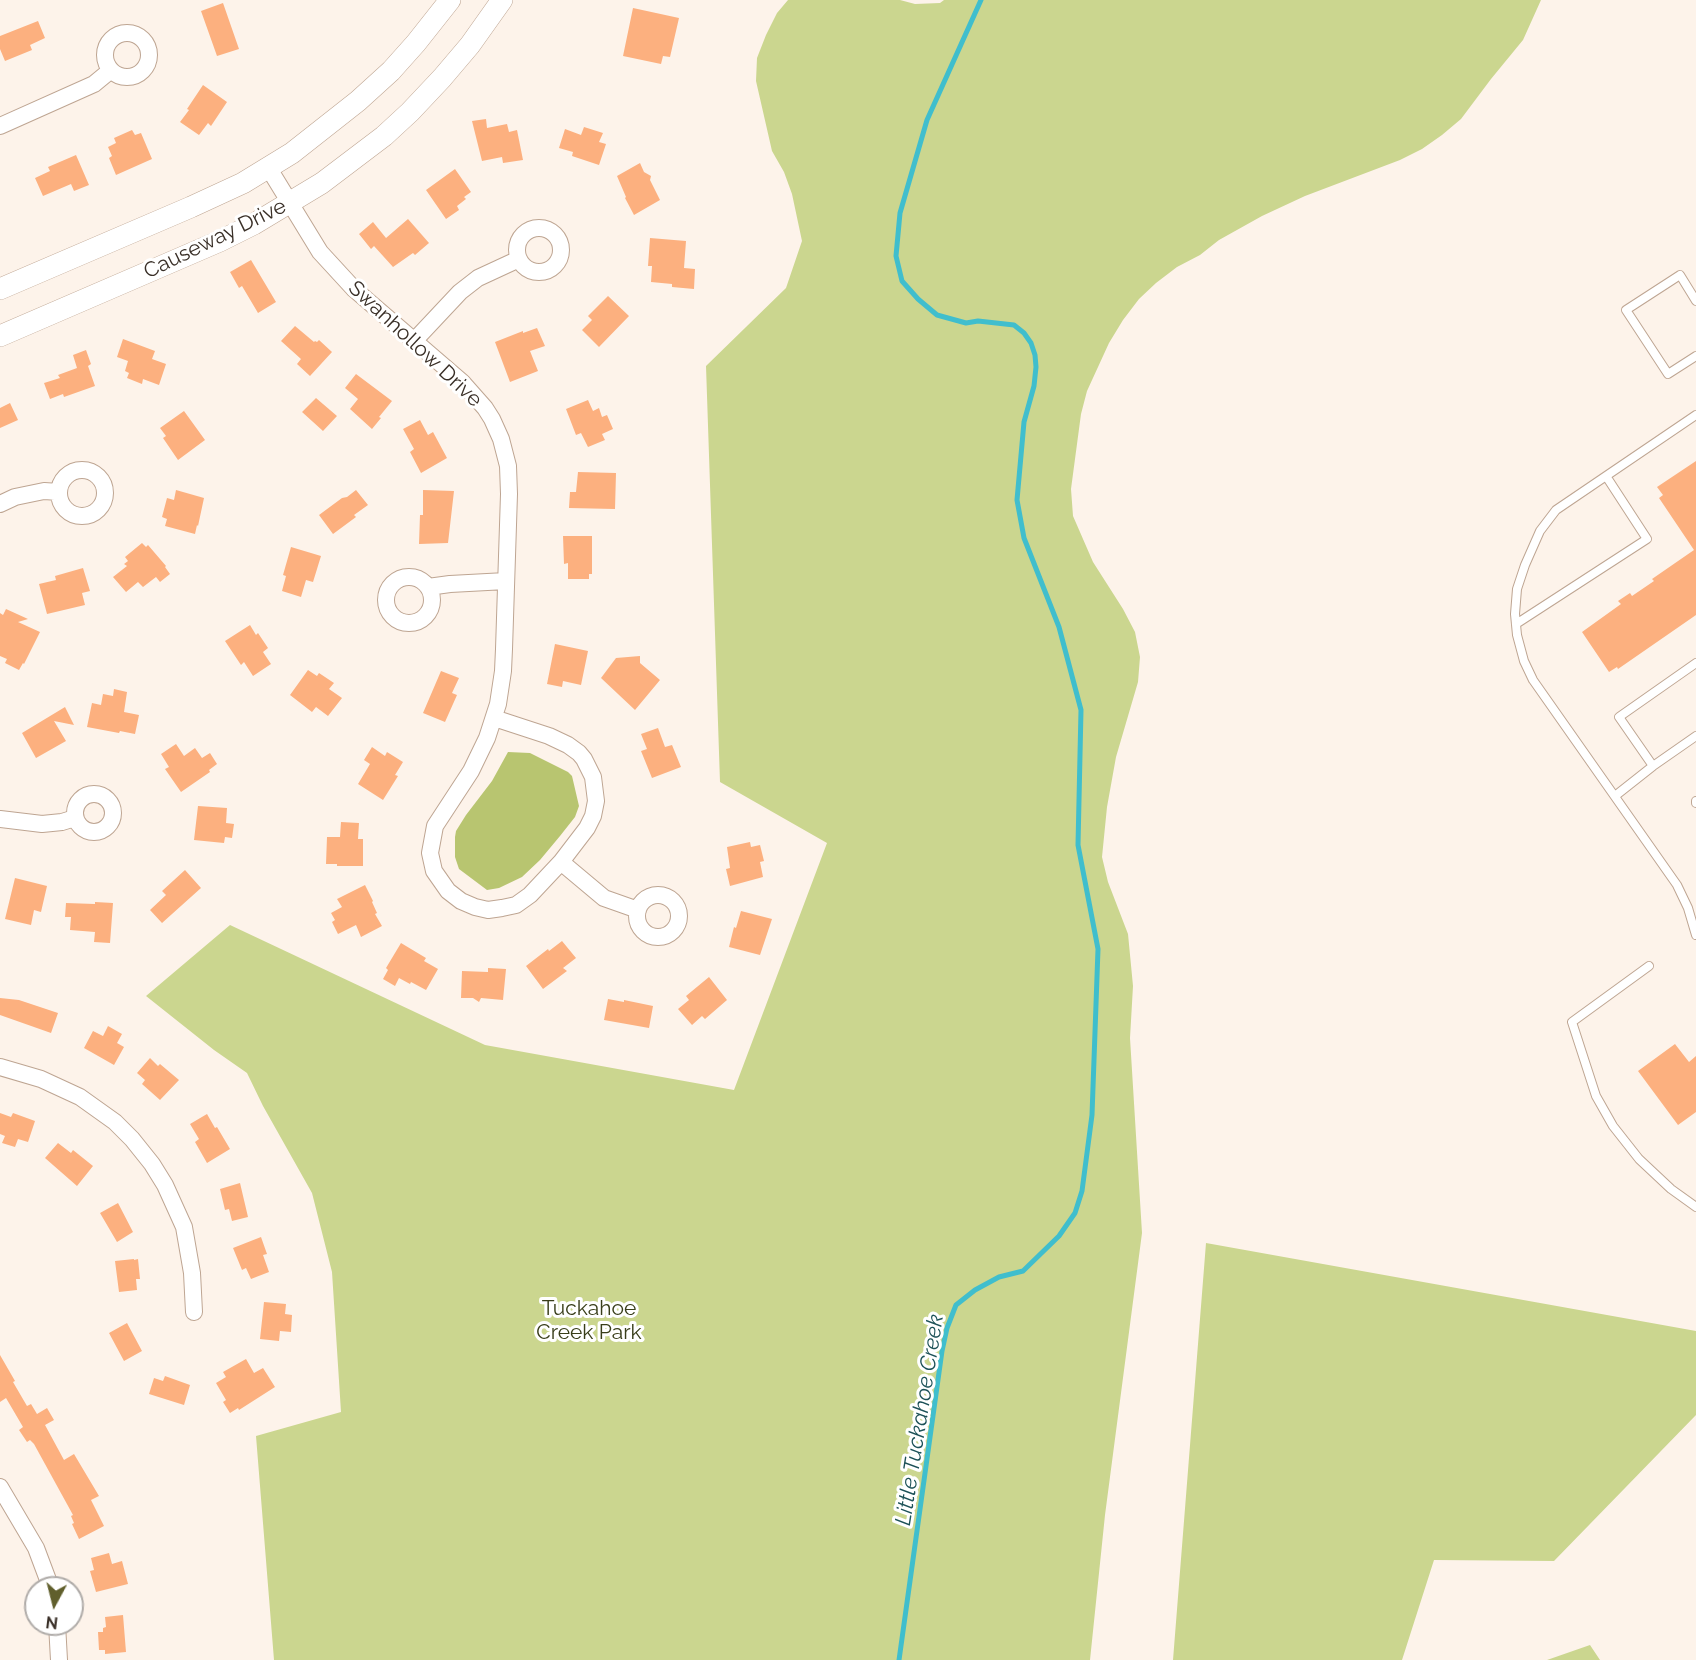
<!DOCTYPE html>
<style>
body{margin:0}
#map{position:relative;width:1696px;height:1660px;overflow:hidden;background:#fdf3ea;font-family:Raleway,sans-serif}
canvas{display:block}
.north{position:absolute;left:24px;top:1576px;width:60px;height:60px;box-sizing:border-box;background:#fff;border:2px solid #b0aca9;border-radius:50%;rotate:187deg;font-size:16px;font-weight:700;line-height:24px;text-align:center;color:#392f27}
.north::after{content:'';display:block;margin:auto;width:21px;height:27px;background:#605f2c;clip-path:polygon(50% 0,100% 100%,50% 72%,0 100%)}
</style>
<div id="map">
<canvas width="1696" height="1660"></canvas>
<div class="north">N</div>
</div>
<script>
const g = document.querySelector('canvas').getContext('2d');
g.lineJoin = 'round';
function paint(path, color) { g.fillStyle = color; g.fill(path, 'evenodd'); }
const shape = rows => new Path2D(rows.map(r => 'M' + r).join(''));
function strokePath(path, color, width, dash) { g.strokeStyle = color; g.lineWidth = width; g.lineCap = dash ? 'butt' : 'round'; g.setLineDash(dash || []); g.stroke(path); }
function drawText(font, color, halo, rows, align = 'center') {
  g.font = font + ' Raleway,sans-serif'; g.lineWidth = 6; g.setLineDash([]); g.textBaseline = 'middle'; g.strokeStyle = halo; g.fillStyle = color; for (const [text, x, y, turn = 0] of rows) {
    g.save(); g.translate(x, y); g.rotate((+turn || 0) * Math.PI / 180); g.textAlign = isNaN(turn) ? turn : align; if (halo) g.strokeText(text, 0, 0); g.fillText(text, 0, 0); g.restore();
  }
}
const green = shape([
 [788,0,900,0,915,4,940,3,944,0,1541,0,1523,40,1491,79,1461,119,1442,135,1422,149,1400,160,1305,196,1262,216,1219,240,1200,255,1177,267,1156,283,1139,299,1123,320,1109,343,1087,391,1081,414,1071,489,1073,516,1093,562,1123,609,1135,632,1140,657,1138,682,1116,757,1107,807,1102,857,1108,882,1128,934,1133,986,1130,1038,1142,1233,1105,1515,1090,1660,274,1660,256,1436,341,1412,332,1272,312,1193,263,1106,247,1073,214,1050,146,996,230,925,485,1045,734,1090,827,843,720,782,706,366,786,288,802,241,792,194,784,172,772,151,756,81,757,58,766,35,777,13],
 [1206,1243,1696,1331,1696,1415,1554,1561,1434,1560,1402,1660,1173,1660],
 [1590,1645,1600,1660,1547,1660]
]);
const forest = shape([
 [508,752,530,753,568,772,572,776,579,806,575,817,560,836,540,860,522,877,499,888,487,890,459,869,455,857,455,837,456,831,466,815,492,781]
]);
const stream = shape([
 [899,1660,942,1351,947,1328,956,1305,975,1290,999,1277,1023,1271,1059,1236,1075,1213,1082,1191,1092,1115,1098,949,1078,845,1081,710,1059,627,1024,538,1017,500,1024,422,1034,386,1036,367,1035,355,1031,343,1024,333,1014,325,978,321,966,323,937,315,918,299,902,281,896,256,900,213,927,120,981,0]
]);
const building = shape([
 [223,3,239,49,217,56,201,11],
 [633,8,679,18,670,57,663,56,661,64,623,56],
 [38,21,45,38,30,45,32,50,5,61,0,49,0,36],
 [203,85,227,102,211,126,208,123,199,135,180,122,189,110,187,109],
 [486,119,487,128,507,124,509,132,517,130,523,160,503,163,502,157,482,161,472,121],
 [584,127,603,133,599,142,606,144,599,165,572,156,573,152,559,148,565,129,581,135],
 [132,130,135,135,141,133,152,159,116,175,109,158,112,156,108,147,116,143,114,138],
 [76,155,89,185,74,191,71,184,43,196,35,178,50,171,48,167],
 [640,163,644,172,651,176,650,180,660,200,634,215,625,198,626,197,617,176],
 [455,169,471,192,464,197,466,199,457,206,459,210,446,219,426,190],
 [408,219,429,243,415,255,413,253,393,267,374,246,371,249,359,234,373,222,386,238],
 [650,238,686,241,684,268,695,269,694,289,672,287,672,284,651,282,652,266,648,266],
 [251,260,276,302,258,313,242,286,239,288,230,272],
 [608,296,629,316,599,347,582,330,592,320,588,316],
 [295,326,314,342,315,341,317,342,319,340,332,352,310,376,297,364,301,359,281,341],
 [537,328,545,346,530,351,538,371,510,382,495,342,523,331,523,333],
 [123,339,155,351,152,359,166,364,159,385,143,379,142,384,127,378,129,373,125,371,128,361,117,357],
 [86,350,91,364,88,366,95,386,64,397,63,394,50,399,44,383,60,378,58,375,77,368,73,355],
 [356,374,392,401,379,417,381,418,372,429,350,409,358,399,345,388],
 [316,398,337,416,323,431,302,412],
 [588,400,593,411,599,408,602,417,607,415,613,429,602,434,605,440,588,447,581,433,576,435,566,409],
 [10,403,18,420,0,428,0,408],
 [184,411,205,440,178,460,163,438,166,436,160,428],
 [420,420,428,435,433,432,447,458,421,473,410,452,414,449,403,429],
 [1696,461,1696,615,1618,669,1617,667,1609,672,1582,632,1621,604,1618,601,1630,593,1632,596,1654,581,1652,579,1694,550,1659,498,1663,495,1657,487],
 [578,472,616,473,615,509,569,508,570,492,576,492],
 [176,490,204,498,198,526,197,525,195,534,165,526,167,519,162,517,167,498,174,500],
 [356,490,368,505,354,515,356,517,333,534,319,515,342,498,347,497],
 [423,490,454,491,448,543,419,544,420,515,423,515],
 [563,536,592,536,592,574,589,574,589,579,568,579,568,563,564,564],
 [142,543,146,547,148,545,166,566,165,567,170,574,160,582,156,577,143,587,138,582,126,592,113,577,127,566,124,564,128,561,125,557],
 [291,547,321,556,313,582,306,580,301,597,282,591,286,576,283,575],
 [83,568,90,591,82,593,85,605,47,614,39,584,56,580,55,576],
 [6,609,28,619,18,622,40,632,24,664,23,663,19,670,5,663,7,659,0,656,0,613,3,615],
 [250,625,256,635,258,633,268,648,263,652,271,664,253,676,244,662,241,665,225,641],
 [555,644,588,651,581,685,563,681,562,687,547,684],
 [640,656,640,663,660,680,635,710,601,678,616,658],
 [308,670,317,676,319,673,334,683,329,689,342,698,328,716,316,707,312,712,290,695],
 [441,671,459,678,452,693,457,695,445,722,423,713],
 [114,689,127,692,124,712,139,715,135,734,120,731,119,733,87,727,92,703,101,705,103,694,113,696],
 [65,707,74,725,54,721,66,741,36,758,22,733],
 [658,728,665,747,672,745,681,767,652,778,641,751,647,749,641,734],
 [176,744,184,756,195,748,202,758,210,753,217,764,209,770,210,772,181,792,165,769,169,767,161,754],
 [372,747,385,756,387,752,403,762,395,775,398,776,383,800,358,784,370,764,364,760],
 [198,806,227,808,226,823,234,824,232,838,225,837,224,843,194,840],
 [341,822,359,823,358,839,363,839,363,866,337,866,337,864,326,864,327,837,340,837],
 [750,842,751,847,760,845,764,861,760,862,763,877,730,886,726,869,730,868,727,847],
 [185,870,201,888,162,923,150,910,166,895,162,891],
 [15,878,47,886,41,912,34,910,31,925,5,919],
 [365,885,373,901,372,902,377,913,375,914,382,926,361,937,356,925,338,934,332,922,335,920,331,913,342,907,337,899],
 [95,902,113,903,110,943,94,942,95,932,70,930,71,917,65,917,66,903,95,904],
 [741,911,772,919,760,955,729,947,734,927,736,928],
 [562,941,576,958,563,968,567,971,543,989,526,966,548,949,549,951],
 [401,943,426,958,424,961,438,969,426,990,411,982,410,984,399,978,395,986,383,979,388,970,386,968],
 [488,968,506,969,503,1000,481,998,479,1002,473,998,461,998,462,971,488,972],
 [709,977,727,1000,705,1019,702,1016,692,1025,678,1009,689,1000,686,996],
 [0,998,19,1000,58,1013,51,1033,0,1015],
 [608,999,624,1002,624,1000,653,1006,649,1028,604,1020],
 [108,1026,122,1034,117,1043,124,1047,114,1065,84,1048,93,1031,103,1036],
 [1675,1044,1689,1062,1696,1056,1696,1112,1678,1125,1638,1071],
 [150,1058,158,1066,160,1064,179,1080,160,1100,142,1084,145,1080,137,1073],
 [0,1113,11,1117,13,1113,35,1121,28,1142,18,1139,15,1147,2,1143,5,1136,0,1134],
 [207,1114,215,1128,217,1127,230,1149,207,1163,195,1142,199,1139,190,1124],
 [58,1143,71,1153,73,1150,93,1166,77,1186,45,1158],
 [240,1183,248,1217,232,1221,229,1209,225,1210,220,1189],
 [118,1203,133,1232,117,1242,100,1213],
 [261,1237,267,1254,263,1255,269,1272,251,1279,246,1268,242,1270,233,1248],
 [134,1259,134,1260,138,1259,140,1279,136,1279,137,1290,119,1292,115,1261],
 [264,1302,286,1304,285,1314,292,1315,291,1332,280,1331,279,1341,260,1339],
 [127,1323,142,1351,124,1361,109,1333],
 [0,1355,15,1381,13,1382,27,1406,31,1404,37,1414,47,1408,54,1420,45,1425,64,1460,74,1454,99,1496,91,1500,104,1526,79,1539,72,1524,74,1523,71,1516,73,1515,34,1444,30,1440,27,1442,19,1430,23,1427,6,1398,0,1402],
 [246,1359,254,1373,263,1368,275,1387,239,1410,238,1408,230,1413,223,1402,226,1400,216,1383,226,1377,223,1372],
 [165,1376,190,1385,184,1405,149,1394,154,1378,163,1381],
 [109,1553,112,1564,122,1561,128,1584,96,1592,90,1571,94,1570,91,1558],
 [123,1615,126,1652,105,1654,105,1650,99,1650,98,1632,103,1632,103,1628,106,1627,105,1617]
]);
const service = shape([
 [1696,301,1680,275,1626,310,1668,374,1696,356],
 [1696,415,1556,510,1540,531,1525,565,1517,589,1515,614,1517,635,1524,661,1533,680,1677,885,1688,908,1696,935],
 [1516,624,1647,539,1606,476],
 [1653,766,1619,717,1696,663],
 [1615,796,1653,766,1696,736],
 [1696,801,1696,803],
 [1649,966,1572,1022,1596,1096,1613,1126,1639,1159,1671,1189,1696,1207]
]);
const minor = shape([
 '105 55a22 22 0 1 1 44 0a22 22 0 1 1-44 0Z',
 [0,126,94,84,111,70],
 [268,167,320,252,354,289,462,382,485,408,492,419,501,439,508,466,509,494,504,649,503,671,498,704,487,738,471,771,435,826,430,853,434,871,448,891,461,901,475,907,488,910,502,908,516,905,530,895,561,862,587,828,593,816,596,801,593,777,584,759,579,753,568,745,549,736,494,718],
 '517 250a22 22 0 1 1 44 0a22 22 0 1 1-44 0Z',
 [414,341,460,292,478,278,519,259],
 '59 493a23 23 0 1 1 46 0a23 23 0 1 1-46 0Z',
 [0,504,15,497,44,491,59,492],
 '386 600a23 23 0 1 1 46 0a23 23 0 1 1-46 0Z',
 [428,587,450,584,506,581],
 '75 813a19 19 0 1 1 38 0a19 19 0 1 1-38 0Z',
 [0,819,42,824,62,822,75,818],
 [561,862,604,898,638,910],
 '637 916a21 21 0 1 1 42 0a21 21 0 1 1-42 0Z',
 [0,1067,41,1079,80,1097,115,1122,132,1139,152,1164,165,1185,184,1227,192,1273,194,1312],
 [0,1487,36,1548,51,1588],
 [57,1624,59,1660]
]);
const tertiary = shape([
 [0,289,191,207,243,183,292,153,358,101,391,71,416,43,450,0],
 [0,336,220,241,254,224,322,183,384,136,410,112,442,78,470,45,502,0]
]);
const streetNames = [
 ["Causeway Drive",215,239,-26],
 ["Swanhollow Drive",415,344,43]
];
const parkNames = [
 ["Tuckahoe",589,1309],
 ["Creek Park",589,1333]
];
const waterNames = [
 ["Little Tuckahoe Creek",920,1420,-81]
];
paint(green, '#cbd68f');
paint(forest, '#b8c570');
strokePath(stream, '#40becd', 5);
paint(building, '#fcb07f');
strokePath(service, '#bea592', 10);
strokePath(minor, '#bea592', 18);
strokePath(tertiary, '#bea592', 22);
strokePath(service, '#fff', 8);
strokePath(minor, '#fff', 16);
strokePath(tertiary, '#fff', 21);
drawText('21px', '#392f27', '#fff', streetNames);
drawText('21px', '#393e1a', '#fff', parkNames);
drawText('italic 22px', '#1c5157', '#fff', waterNames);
</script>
